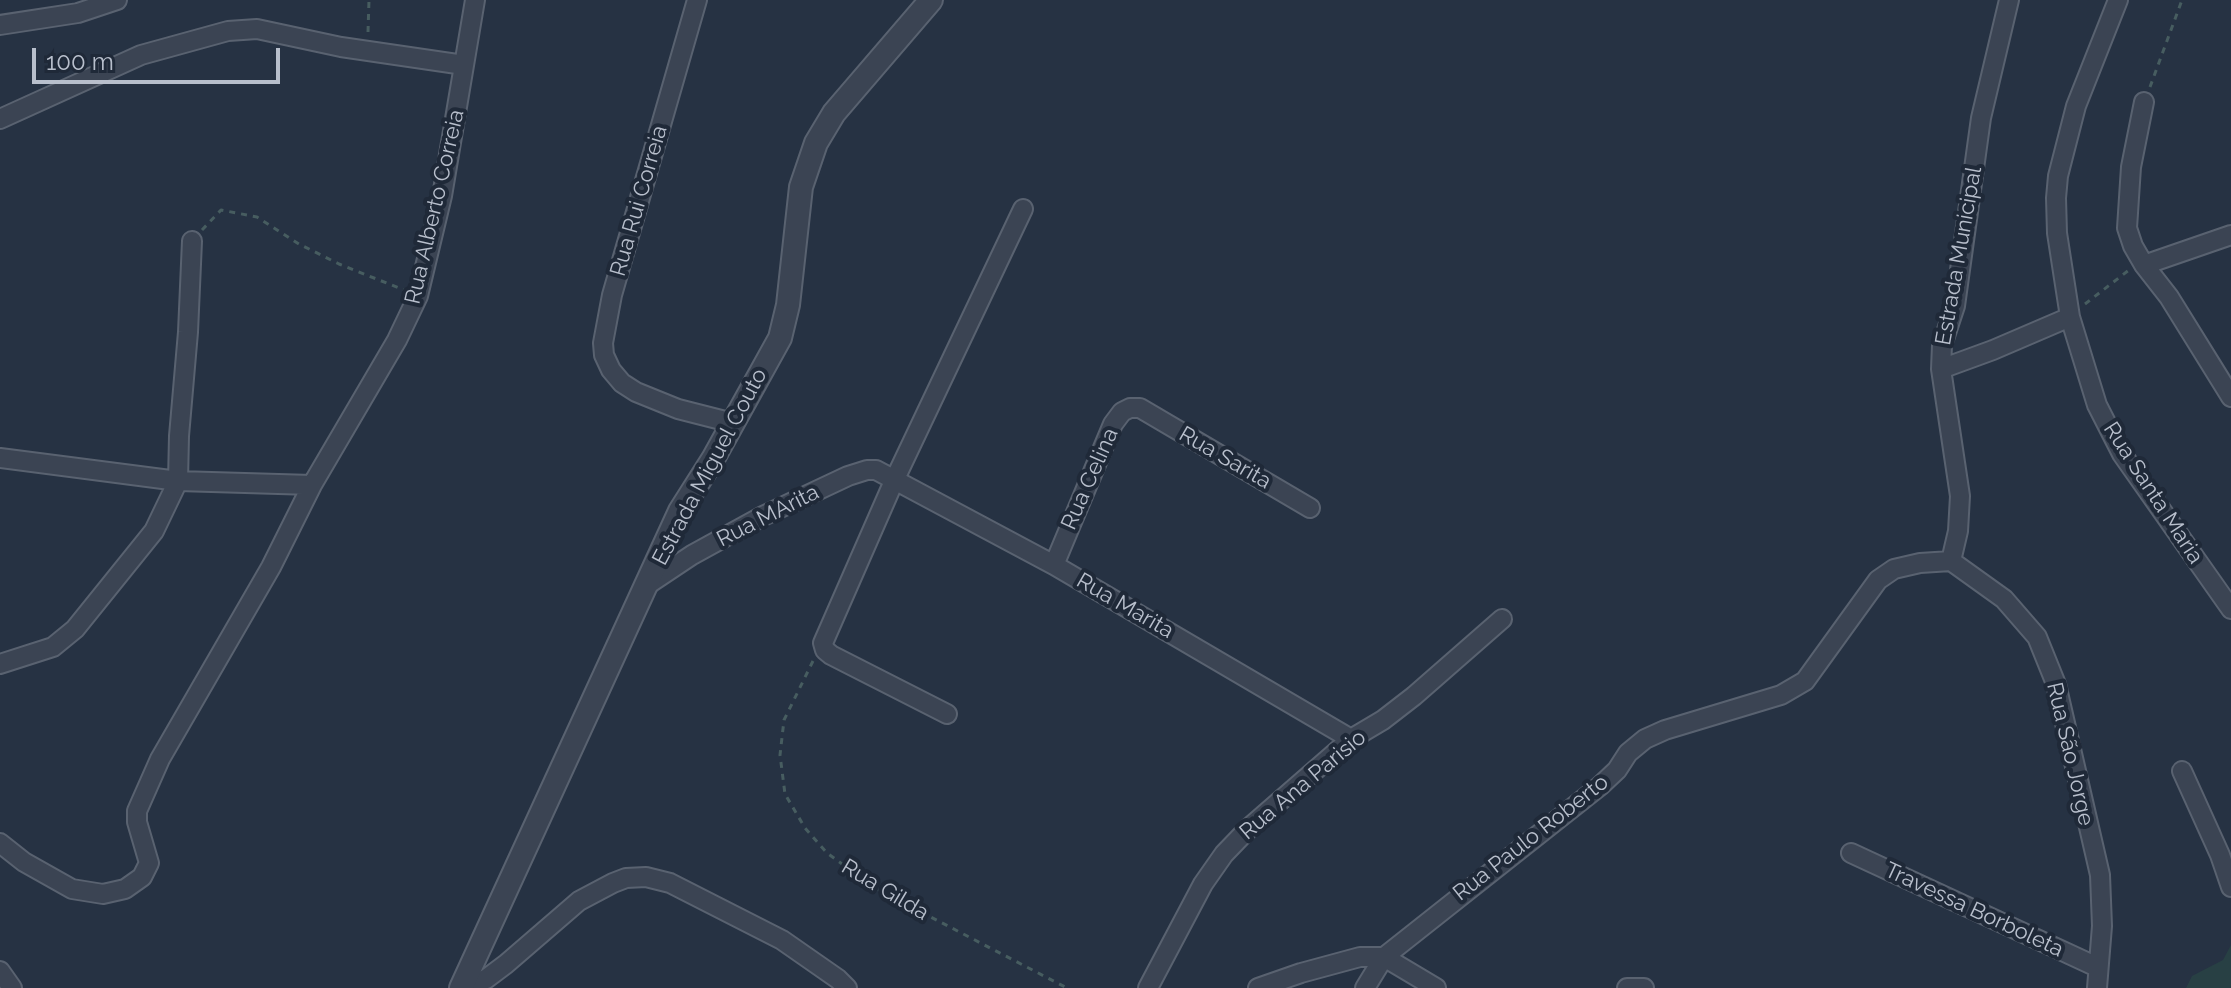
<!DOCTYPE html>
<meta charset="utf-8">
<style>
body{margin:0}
#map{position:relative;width:2231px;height:988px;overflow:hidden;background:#263243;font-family:Raleway,sans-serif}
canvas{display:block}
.scale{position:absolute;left:32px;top:48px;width:248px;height:36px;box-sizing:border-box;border:4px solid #b8bfcc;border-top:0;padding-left:10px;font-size:24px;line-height:28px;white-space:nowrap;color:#b8bfcc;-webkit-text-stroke:6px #1f2938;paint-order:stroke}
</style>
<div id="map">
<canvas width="2231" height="988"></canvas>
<div class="scale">100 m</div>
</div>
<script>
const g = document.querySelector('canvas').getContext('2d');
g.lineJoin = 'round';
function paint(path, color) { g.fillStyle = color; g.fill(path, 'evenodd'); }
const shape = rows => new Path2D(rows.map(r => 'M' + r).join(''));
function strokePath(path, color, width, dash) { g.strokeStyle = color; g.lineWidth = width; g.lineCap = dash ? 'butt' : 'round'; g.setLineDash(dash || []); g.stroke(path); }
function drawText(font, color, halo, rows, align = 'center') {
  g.font = font + ' Raleway,sans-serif'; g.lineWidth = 8; g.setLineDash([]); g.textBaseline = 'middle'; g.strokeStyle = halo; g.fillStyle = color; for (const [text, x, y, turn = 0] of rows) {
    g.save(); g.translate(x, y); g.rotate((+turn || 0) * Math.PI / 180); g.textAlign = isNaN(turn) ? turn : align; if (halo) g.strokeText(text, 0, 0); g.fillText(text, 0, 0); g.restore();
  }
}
const green = shape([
 [2231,945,2231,988,2186,988,2192,976,2223,960]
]);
const path = shape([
 [368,32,369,0],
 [2150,87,2182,0],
 [202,230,221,210,257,217,299,244,339,264,404,290],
 [2085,304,2129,270],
 [813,661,784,720,780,755,785,794,805,828,827,853,875,888,1067,988]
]);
const minor = shape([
 [697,0,612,295,603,343,604,355,611,370,622,383,636,392,678,409,733,423],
 [2118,0,2076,106,2058,176,2056,198,2057,233,2070,317,2097,405,2122,454,2231,609],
 [0,25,78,13,117,0],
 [2144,102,2131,167,2127,228,2133,246,2144,265,2169,297,2231,397],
 [0,119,141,55,228,31,257,29,341,47,464,65],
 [2144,265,2231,235],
 [1941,369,1993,350,2070,317],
 [0,458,178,481,312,485],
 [1951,561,1958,531,1960,496,1941,369,1942,345,1955,306,1981,118,2009,0],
 [1951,561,2004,599,2037,637,2056,684,2100,875,2102,926,2097,988],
 [1054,565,1113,424,1122,412,1130,408,1140,408,1310,508],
 [647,585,692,555,763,516,848,476,867,470,876,470,1054,565,1351,739],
 [0,664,53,647,75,629,154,531,178,481,179,436,188,332,192,241],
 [947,714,831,655,825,650,823,643,894,481,1023,209],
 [2182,771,2220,855,2231,887],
 [0,843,24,862,72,889,103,894,125,889,142,877,149,863,137,822,137,811,160,759,271,567,312,485,397,340,418,296,442,196,475,0],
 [1851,853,2097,967],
 [0,971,12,988],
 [462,988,486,979,506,964,579,901,613,883,626,878,646,877,670,883,782,940,838,979,847,988],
 [1148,988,1203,884,1224,854,1250,827,1351,739,1383,720,1414,696,1502,619],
 [1258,988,1301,973,1360,957,1384,957,1436,988],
 [1365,988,1384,957,1600,786,1617,770,1628,753,1645,739,1665,730,1781,695,1805,681,1878,580,1894,569,1920,563,1951,561],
 [1627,988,1644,988]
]);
const tertiary = shape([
 [461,988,680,511,713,459,780,338,788,305,801,187,816,143,834,113,931,0]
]);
const streetNames = [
 ["Rua Rui Correia",639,201,-74],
 ["Rua Alberto Correia",435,207,-77],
 ["Estrada Municipal",1959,256,-80],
 ["Rua Sarita",1225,458,30],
 ["Estrada Miguel Couto",710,467,-62],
 ["Rua Celina",1090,479,-66],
 ["Rua Santa Maria",2153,493,57],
 ["Rua MArita",768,516,-27],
 ["Rua Marita",1125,606,30],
 ["Rua São Jorge",2070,754,77],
 ["Rua Ana Parisio",1303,785,-40],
 ["Rua Paulo Roberto",1531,838,-38],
 ["Rua Gilda",885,890,31],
 ["Travessa Borboleta",1974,910,25]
];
paint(green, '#284044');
strokePath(minor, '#596270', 22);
strokePath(tertiary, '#596270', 26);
strokePath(path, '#475d60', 3, [6, 6]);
strokePath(minor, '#3b4453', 18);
strokePath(tertiary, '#3b4453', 22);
drawText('22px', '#b8bfcc', '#1f2938', streetNames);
</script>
